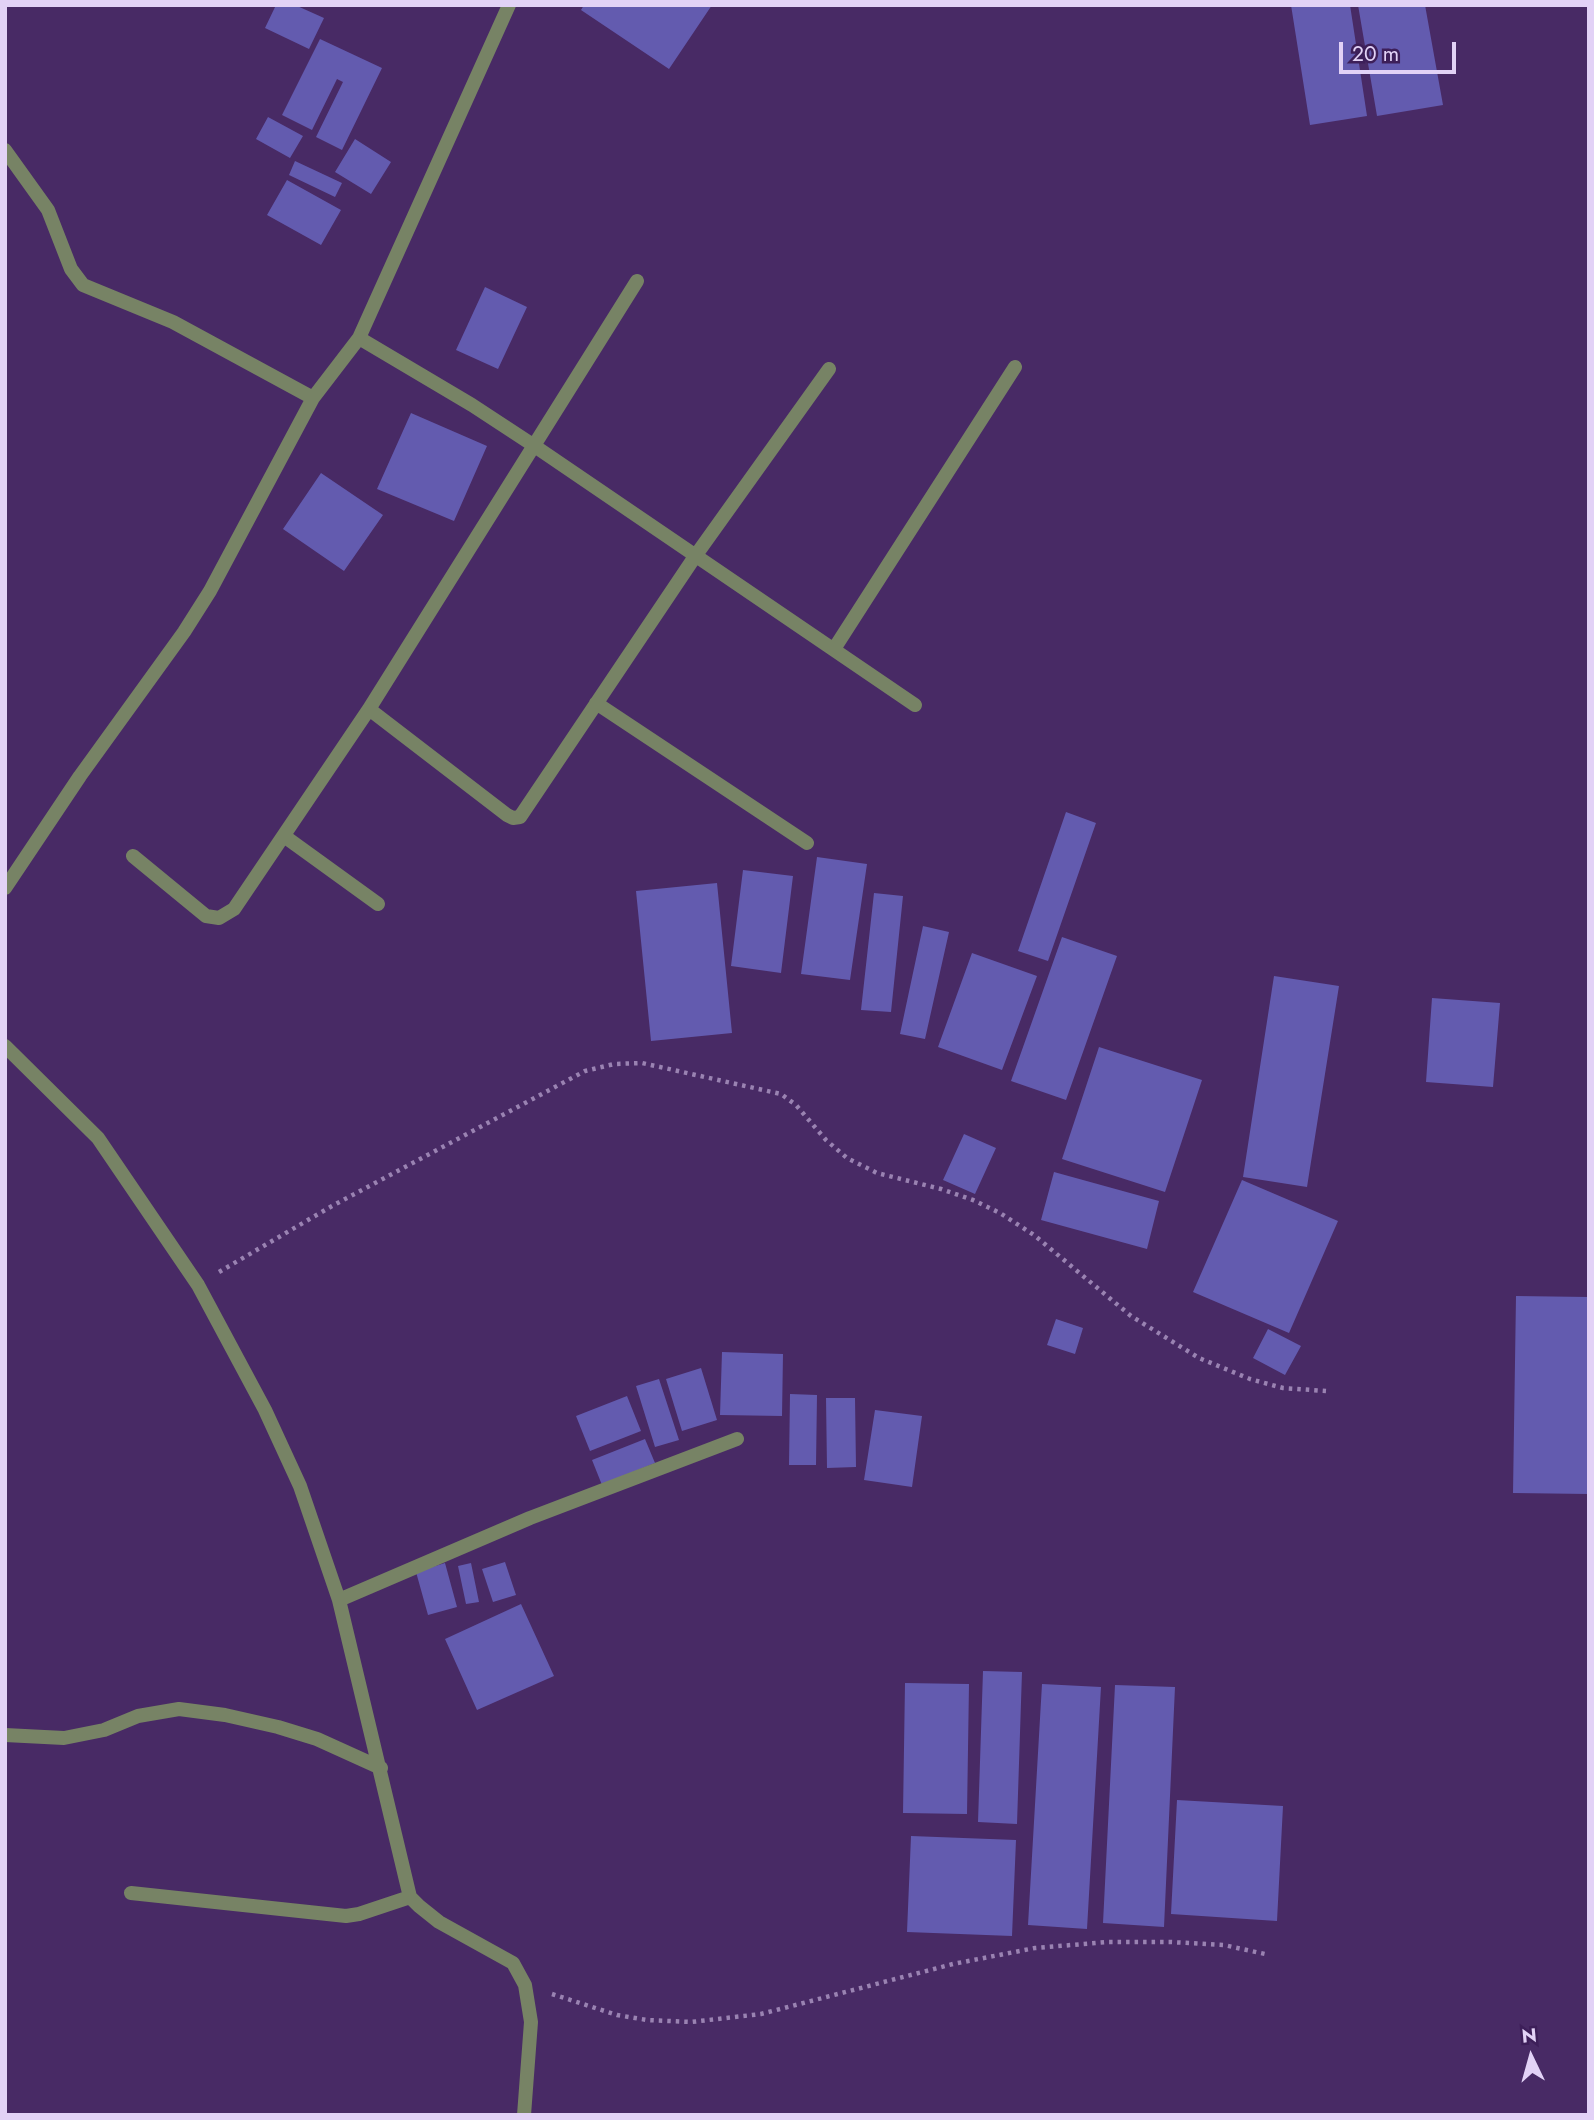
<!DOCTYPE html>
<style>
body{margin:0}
#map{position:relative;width:1594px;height:2120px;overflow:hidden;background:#482a65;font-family:Jost,sans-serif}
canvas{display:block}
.frame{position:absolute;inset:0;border:7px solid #e2d2f6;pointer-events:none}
.north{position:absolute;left:1496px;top:2022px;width:70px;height:70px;-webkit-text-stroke:5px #3d1f59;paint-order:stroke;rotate:355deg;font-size:19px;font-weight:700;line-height:28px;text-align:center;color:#e2d2f6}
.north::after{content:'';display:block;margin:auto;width:24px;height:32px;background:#e2d2f6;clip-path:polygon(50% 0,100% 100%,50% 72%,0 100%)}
.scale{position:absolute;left:1339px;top:42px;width:117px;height:32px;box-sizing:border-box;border:4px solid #e2d2f6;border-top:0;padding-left:9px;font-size:21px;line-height:24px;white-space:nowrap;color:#e2d2f6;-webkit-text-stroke:5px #3d1f59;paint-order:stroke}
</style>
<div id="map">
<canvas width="1594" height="2120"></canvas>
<div class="frame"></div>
<div class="north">N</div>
<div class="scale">20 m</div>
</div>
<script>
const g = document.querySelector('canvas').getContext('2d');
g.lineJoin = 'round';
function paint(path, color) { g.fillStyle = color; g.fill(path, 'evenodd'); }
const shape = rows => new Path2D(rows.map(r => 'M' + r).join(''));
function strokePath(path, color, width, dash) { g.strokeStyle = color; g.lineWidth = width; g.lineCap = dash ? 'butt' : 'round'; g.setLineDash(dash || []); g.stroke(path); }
const building = shape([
 [276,5,295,5,324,18,309,49,265,28],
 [584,5,712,5,669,69,581,10],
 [1291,5,1350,5,1367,116,1310,125],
 [1358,5,1425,5,1443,105,1377,116],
 [320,39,382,68,342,150,316,137,343,82,337,79,312,130,282,115],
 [268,117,303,136,290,158,256,139],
 [355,139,391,162,371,194,335,172],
 [295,161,342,183,335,197,289,175],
 [287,180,341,210,321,245,267,215],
 [485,287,527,307,498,369,456,350],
 [411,413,487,446,454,521,377,489],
 [321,473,383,515,344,571,283,529],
 [1066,812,1096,823,1048,961,1018,951],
 [817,857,867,864,850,980,801,974],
 [743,870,793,876,781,973,731,966],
 [717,883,732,1033,651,1041,636,891],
 [874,893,903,896,891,1012,861,1010],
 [923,926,949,932,925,1039,900,1034],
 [1062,937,1117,956,1066,1100,1011,1081],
 [972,953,1037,976,1002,1070,938,1047],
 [1274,976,1339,986,1307,1187,1243,1177],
 [1432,998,1500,1003,1493,1087,1426,1082],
 [1099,1047,1202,1080,1165,1192,1062,1159],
 [964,1134,996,1148,975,1194,943,1180],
 [1054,1172,1159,1201,1147,1249,1041,1220],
 [1242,1180,1338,1221,1289,1333,1193,1292],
 [1516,1296,1589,1297,1589,1494,1513,1493],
 [1056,1319,1083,1328,1075,1354,1047,1345],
 [1268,1329,1301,1346,1285,1375,1253,1358],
 [722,1352,783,1354,782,1416,720,1415],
 [701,1368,717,1420,682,1431,666,1379],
 [659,1379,679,1440,655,1447,636,1386],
 [790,1394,817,1395,816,1465,789,1465],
 [627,1396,641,1431,590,1451,576,1416],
 [826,1398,855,1398,856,1467,827,1468],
 [875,1410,922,1416,912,1487,864,1480],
 [645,1439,655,1463,602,1485,592,1460],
 [505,1562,516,1595,493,1602,482,1569],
 [445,1563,457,1607,428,1615,416,1572],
 [471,1563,479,1602,466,1604,458,1566],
 [521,1604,554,1676,477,1710,445,1639],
 [983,1671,1022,1672,1017,1824,978,1822],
 [905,1683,969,1684,967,1814,903,1813],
 [1042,1684,1101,1687,1087,1929,1028,1925],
 [1115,1685,1175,1687,1164,1927,1103,1923],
 [1177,1800,1283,1806,1277,1921,1171,1914],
 [911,1836,1016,1840,1012,1936,907,1932]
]);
const path = shape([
 [219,1272,332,1206,585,1071,614,1064,642,1063,781,1094,796,1105,826,1140,847,1158,877,1173,941,1189,973,1200,1000,1213,1034,1235,1131,1316,1199,1358,1250,1379,1283,1388,1326,1391],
 [552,1994,617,2015,647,2020,691,2022,761,2014,953,1964,1035,1948,1108,1942,1170,1942,1224,1945,1265,1954]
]);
const minor = shape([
 [5,150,48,210,71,269,83,285,173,322,313,398],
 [359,338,472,405,533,445,915,705],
 [834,649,1015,367],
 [596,703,807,843],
 [369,709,507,815,513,818,520,817,696,555,829,369],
 [284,836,378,904],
 [133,856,206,916,219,918,234,909,369,709,637,281],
 [5,888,80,776,184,632,210,591,313,398,359,338,509,5],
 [5,1046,98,1138,198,1285,265,1410,300,1486,339,1600,410,1897,419,1906,439,1922,513,1963,525,1985,531,2022,524,2115],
 [339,1600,530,1518,737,1439],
 [5,1735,64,1738,104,1730,138,1716,179,1709,225,1715,278,1727,317,1739,381,1768],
 [131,1893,346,1916,359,1914,410,1897]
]);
paint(building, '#635baf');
strokePath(path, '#9a83b2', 4.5, [3.5, 5]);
strokePath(minor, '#778365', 14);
</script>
